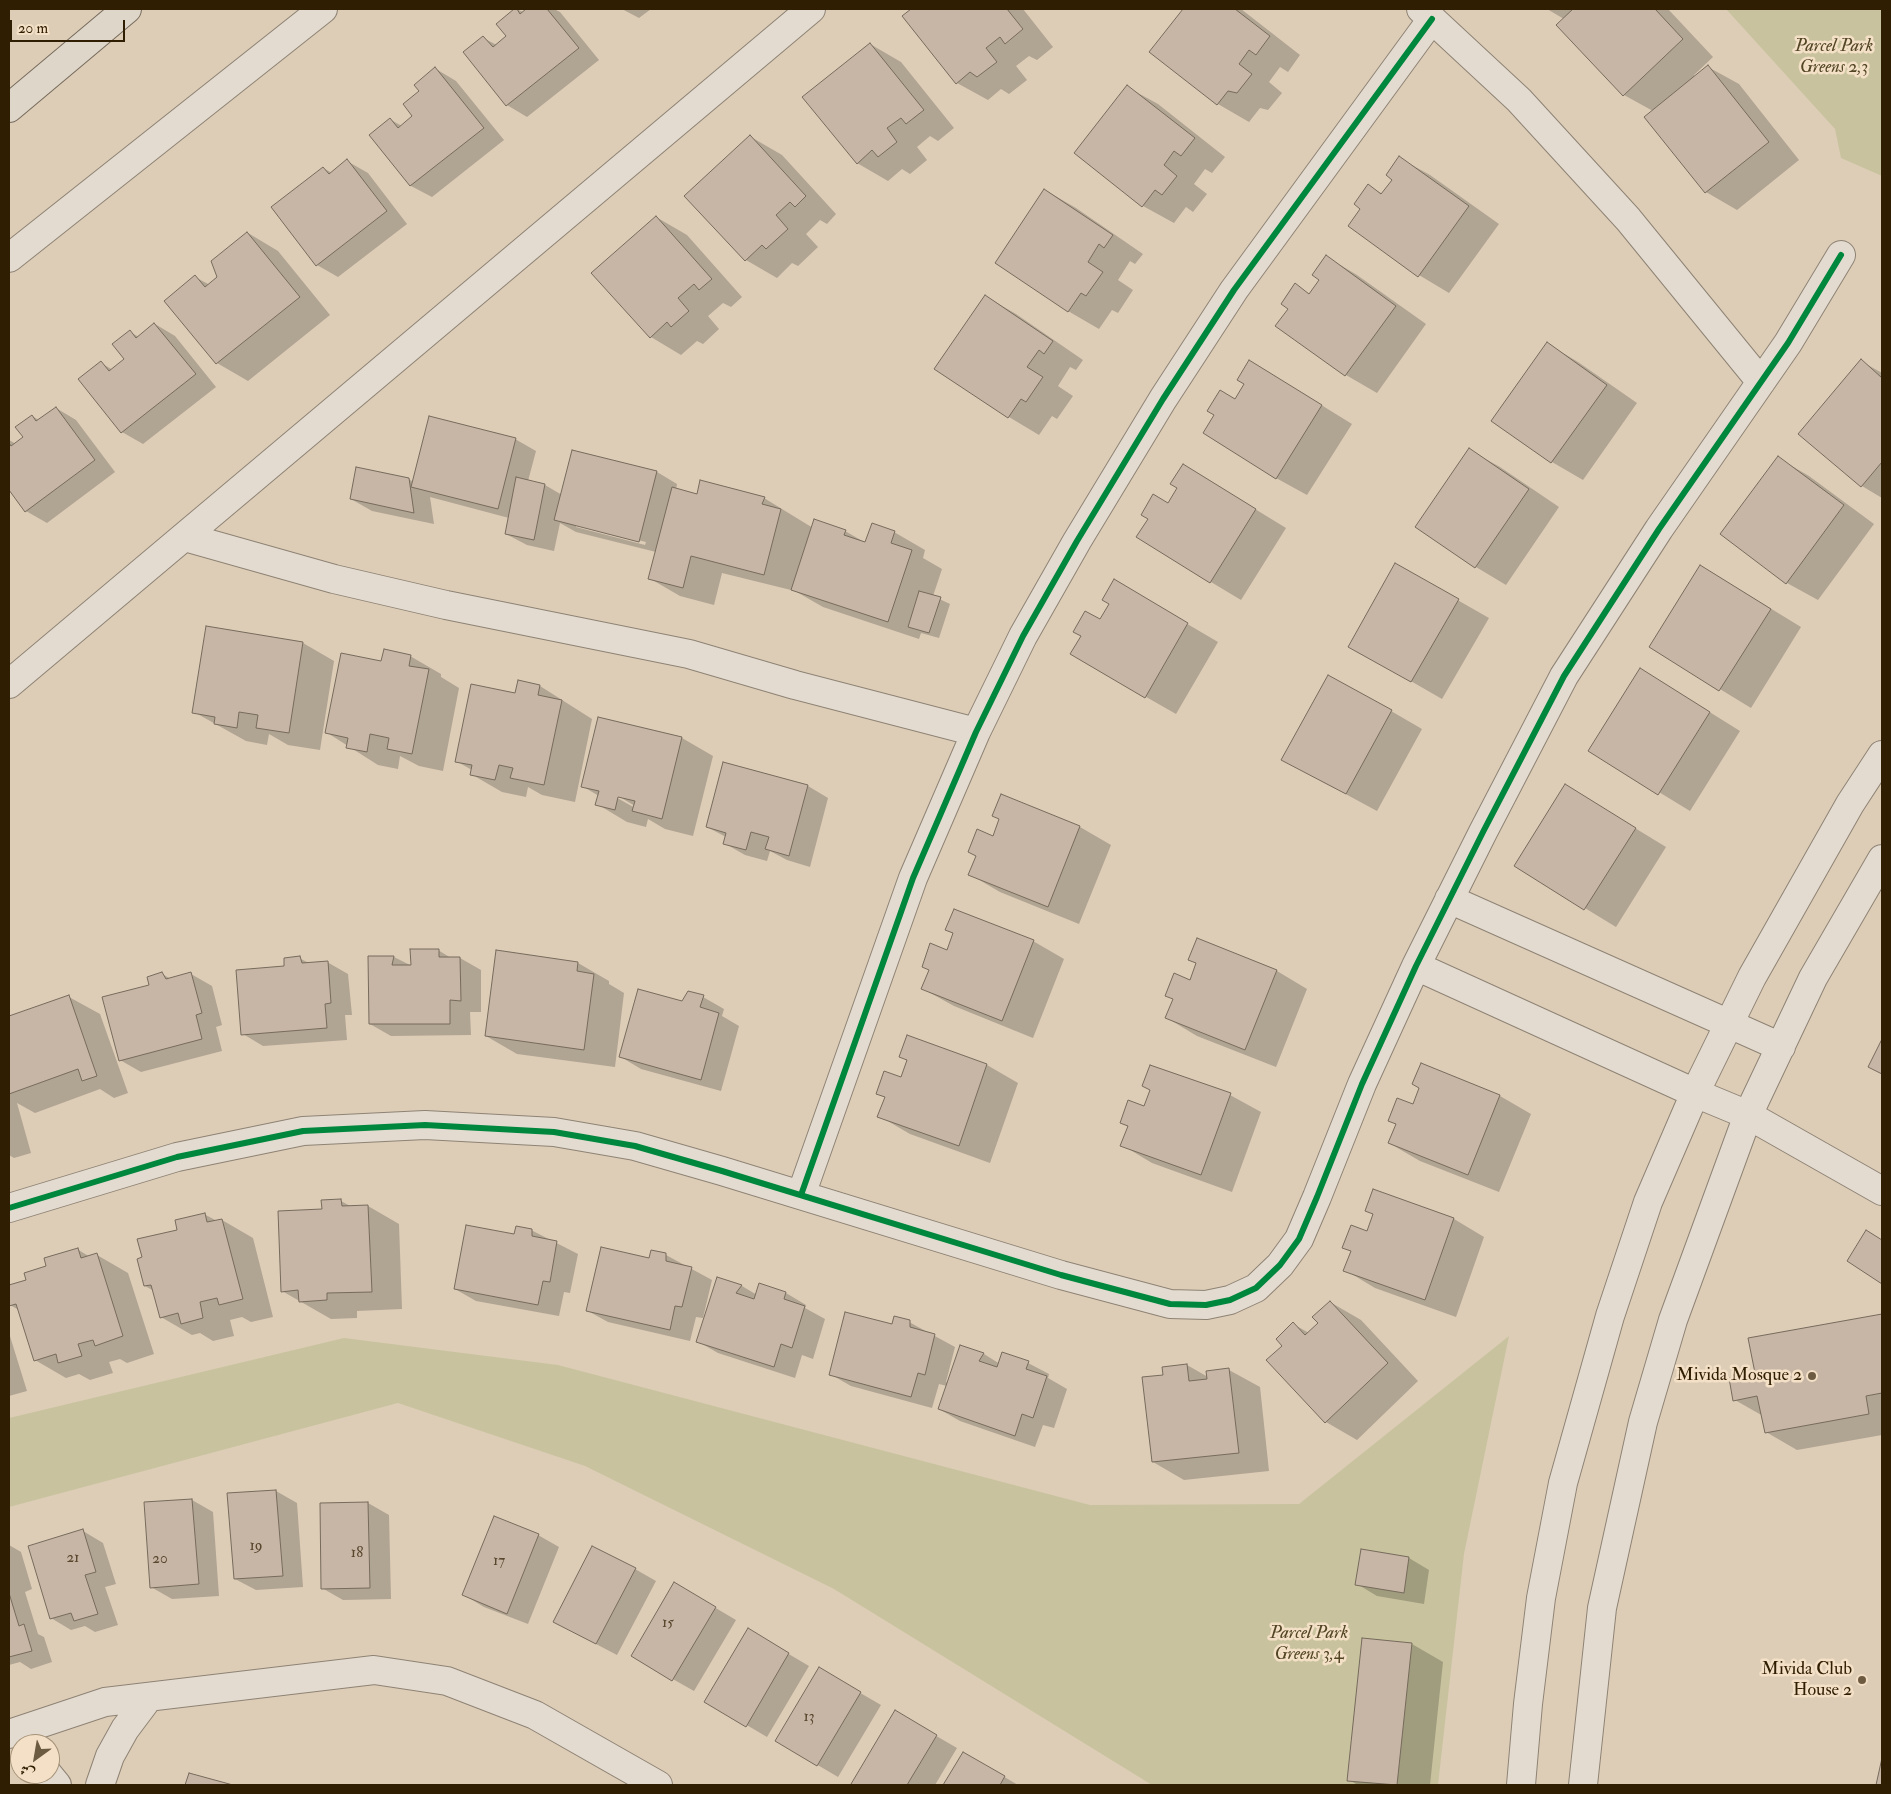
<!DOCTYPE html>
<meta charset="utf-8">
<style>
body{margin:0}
#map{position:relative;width:1891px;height:1794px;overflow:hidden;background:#ddcdb7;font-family:"IM FELL Double Pica",Amiri,serif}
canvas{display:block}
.frame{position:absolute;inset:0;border:10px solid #301e02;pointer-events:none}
.north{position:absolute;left:10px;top:1734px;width:50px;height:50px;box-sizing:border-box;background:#f3e0c6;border:1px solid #a59278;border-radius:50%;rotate:212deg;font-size:14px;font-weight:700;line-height:20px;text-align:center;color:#301e02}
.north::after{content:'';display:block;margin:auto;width:18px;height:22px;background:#6d5b41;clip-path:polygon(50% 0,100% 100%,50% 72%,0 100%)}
.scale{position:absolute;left:10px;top:20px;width:115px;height:22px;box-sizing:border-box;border:2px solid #301e02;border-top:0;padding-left:6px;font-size:15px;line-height:18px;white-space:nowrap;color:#301e02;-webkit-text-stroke:4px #f3e0c6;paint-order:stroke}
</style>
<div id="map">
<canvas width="1891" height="1794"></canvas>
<div class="frame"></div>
<div class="north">ش</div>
<div class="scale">20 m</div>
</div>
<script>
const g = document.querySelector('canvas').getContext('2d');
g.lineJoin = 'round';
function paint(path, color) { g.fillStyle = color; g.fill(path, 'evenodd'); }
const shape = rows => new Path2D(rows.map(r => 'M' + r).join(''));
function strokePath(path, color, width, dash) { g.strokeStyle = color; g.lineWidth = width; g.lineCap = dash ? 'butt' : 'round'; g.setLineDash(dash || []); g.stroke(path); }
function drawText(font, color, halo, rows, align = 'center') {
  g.font = font + ' "IM FELL Double Pica",serif'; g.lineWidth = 5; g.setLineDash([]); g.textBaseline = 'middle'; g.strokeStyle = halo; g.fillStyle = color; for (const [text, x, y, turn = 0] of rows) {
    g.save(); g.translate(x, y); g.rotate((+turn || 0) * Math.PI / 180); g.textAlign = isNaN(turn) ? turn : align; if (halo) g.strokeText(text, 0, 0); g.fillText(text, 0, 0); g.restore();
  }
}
const green = shape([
 [1726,9,1882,9,1882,176,1841,158,1835,129],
 [1509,1336,1464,1554,1438,1785,1152,1785,834,1589,585,1466,398,1403,9,1507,9,1418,344,1338,558,1365,1090,1505,1299,1504]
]);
const shadow = shape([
 [516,9,523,12,528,9,554,9,560,12,599,60,527,117,507,105,483,38,497,45,508,36,497,24],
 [622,9,651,9,639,18],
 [913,9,1023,9,1053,47,1037,60,1029,56,1016,66,1027,80,1009,94,1001,89,988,100,957,83,903,17],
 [1185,9,1241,9,1300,55,1288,72,1280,67,1269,82,1282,93,1268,110,1260,108,1249,122,1218,104,1151,52],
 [1547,9,1668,9,1713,57,1694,75,1695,77,1708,67,1739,84,1799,160,1737,210,1706,192,1653,111,1624,95,1564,19],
 [870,44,901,62,954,128,938,141,930,136,917,147,927,160,910,174,902,169,888,181,857,163],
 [436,69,456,81,504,140,432,197,411,186,371,136,391,120,402,126,414,116,421,91],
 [1127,87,1158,104,1225,157,1212,173,1205,169,1194,184,1207,194,1193,212,1186,207,1174,223,1143,206],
 [751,137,782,155,836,214,827,224,820,220,806,234,818,247,798,266,792,263,777,278,746,260],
 [1399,158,1430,175,1499,224,1449,293,1419,275,1362,209,1368,186,1383,194,1394,179],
 [347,161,368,173,407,224,338,277,317,265,323,168,332,173],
 [1045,190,1076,208,1143,254,1135,264,1130,261,1118,280,1133,290,1118,313,1112,310,1099,329,1068,311],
 [656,217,687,235,742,297,731,307,723,303,708,316,719,329,703,344,697,341,681,355,651,337,593,273],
 [248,233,278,251,330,315,248,381,217,363,195,277,210,285,219,277],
 [1327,257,1357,275,1426,324,1377,393,1346,375,1277,326,1289,309,1295,285,1310,294,1321,279],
 [985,296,1016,314,1083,360,1076,370,1070,367,1058,386,1073,396,1057,419,1052,416,1039,435,1009,417,936,369],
 [155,324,175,336,216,387,143,444,122,432,80,380,101,363,113,370,126,359,130,332,139,337],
 [1548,344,1578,362,1637,403,1583,480,1552,462,1493,421],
 [1250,361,1352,424,1307,495,1276,478,1235,400,1246,384],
 [1861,361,1882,373,1882,498,1862,486],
 [56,408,76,420,115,472,47,523,26,511,9,488,9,440,16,444,25,437,32,416,39,420],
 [515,439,536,451,528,481,545,485,562,495,573,451,657,472,677,484,676,490,698,496,764,498,813,528,845,531,866,543,894,532,925,550,923,558,942,569,933,596,950,604,939,638,921,633,919,639,823,607,795,591,722,573,714,605,680,596,649,578,656,552,576,532,560,523,554,551,527,545,506,534,509,518,430,497,434,524,372,511,351,499,409,479,413,482],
 [576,525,646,542,645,545,576,527],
 [1469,450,1500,467,1559,507,1506,585,1476,567,1417,527],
 [1778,458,1809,476,1874,524,1818,600,1787,583],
 [1183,465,1286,528,1241,600,1211,582,1150,519,1169,504,1179,488],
 [1396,565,1489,618,1442,699,1350,646],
 [1701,566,1801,627,1751,708,1651,647],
 [1114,581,1218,642,1176,714,1071,654,1101,621,1111,604],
 [207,628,303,643,334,661,320,750,288,745,269,734,267,745,246,741,194,712],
 [410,656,441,674,441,677,459,688,443,771,419,766,400,756,398,769,378,765,326,732,382,662],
 [540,686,592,719,575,802,542,795,528,787,526,797,502,792,471,774,472,770,456,761,516,695],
 [1671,688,1740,731,1690,811,1590,750],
 [1391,711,1422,729,1377,811,1314,777],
 [682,738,713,756,693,836,665,829,648,819,646,827,627,822,597,804,599,796,582,786],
 [613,793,635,806,635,808,612,795],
 [724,763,808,786,828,798,810,867,787,860,770,851,767,861,745,855,724,843,726,837,707,827],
 [1566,786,1666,847,1616,927,1516,866],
 [1001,796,1080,827,1111,845,1079,924,1000,892,969,874,994,837,1001,820],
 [947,930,1033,941,1064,959,1033,1038,954,1006,923,989,947,951,954,934],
 [1198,940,1277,971,1307,989,1276,1067,1197,1036,1167,1018,1190,981,1197,964],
 [438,950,451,958,460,958,481,970,481,1012,470,1012,471,1035,391,1036,370,1024,369,957,394,957,412,966],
 [497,952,578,963,609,981,609,984,624,993,615,1067,517,1054,486,1036],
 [299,958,309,963,327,962,348,974,352,1015,345,1015,347,1040,263,1046,243,1034,286,967],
 [162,974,171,979,191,974,212,986,222,1025,216,1027,222,1051,141,1072,120,1060,151,986],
 [69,997,100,1014,128,1093,114,1098,100,1089,35,1113,17,1103,31,1153,14,1158,9,1155,9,1017],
 [703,997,724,1009,722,1016,739,1026,721,1091,641,1069,621,1057,682,1003],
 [907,1036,987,1065,1018,1083,990,1163,910,1134,879,1116,886,1098,878,1093,902,1078,908,1061,900,1056],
 [1421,1064,1500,1096,1531,1114,1499,1192,1420,1161,1389,1143,1397,1125,1389,1120,1414,1106,1421,1088],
 [1230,1095,1261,1112,1232,1192,1152,1163,1122,1145,1129,1127,1121,1123,1144,1108],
 [1374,1191,1454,1219,1484,1237,1456,1317,1375,1288,1345,1270,1352,1252,1344,1247,1368,1232,1374,1215,1367,1211],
 [341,1201,352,1207,368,1206,399,1224,402,1309,357,1311,357,1318,331,1319,282,1291,323,1210],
 [204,1214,217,1221,222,1220,253,1238,273,1317,251,1322,242,1317,230,1320,234,1336,213,1341,200,1333,192,1335,161,1317,154,1291,145,1286,179,1231],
 [531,1230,578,1254,570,1293,564,1292,559,1316,476,1301,455,1289,515,1236],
 [77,1249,90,1257,97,1255,128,1273,154,1354,127,1363,120,1359,109,1362,113,1373,90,1380,79,1374,66,1378,35,1360,19,1310,10,1305,9,1301,9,1286,27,1280],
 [652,1251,666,1255,712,1280,703,1318,696,1317,690,1341,608,1322,588,1311,650,1260],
 [718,1278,742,1286,757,1295,786,1293,806,1305,805,1308,825,1319,813,1359,802,1355,795,1378,718,1353,697,1341],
 [1330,1302,1361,1320,1418,1381,1357,1440,1326,1422,1267,1360,1283,1346,1293,1324,1309,1333,1320,1323],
 [1882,1315,1882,1435,1797,1450,1766,1432,1763,1416,1735,1400,1756,1374,1750,1339],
 [909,1322,955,1347,946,1382,948,1383,961,1346,984,1354,1000,1364,1028,1363,1049,1374,1048,1378,1067,1389,1054,1428,1043,1425,1035,1447,960,1421,939,1409,947,1386,939,1384,932,1408,851,1386,830,1374,893,1326],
 [9,1333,27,1391,9,1396],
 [1187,1365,1208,1377,1229,1370,1260,1387,1269,1471,1184,1480,1153,1462,1164,1376],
 [276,1491,297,1503,303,1587,256,1590,235,1579],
 [192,1500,213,1512,219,1596,172,1599,151,1587],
 [368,1503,389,1515,391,1599,343,1600,322,1588],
 [83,1531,103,1543,116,1584,105,1587,118,1625,95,1632,85,1626,71,1630,51,1618],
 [538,1535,559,1547,528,1624,484,1607,464,1595],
 [9,1545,21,1552,32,1589,25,1592,38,1634,44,1637,52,1662,31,1669,20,1662,9,1665],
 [1409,1558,1429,1570,1424,1604,1377,1596,1357,1584],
 [635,1569,656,1581,617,1655,575,1633],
 [675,1584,736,1620,694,1691,632,1656],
 [748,1630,809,1666,767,1737,706,1701],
 [1412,1644,1443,1662,1430,1785,1358,1785,1349,1780],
 [819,1669,881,1705,838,1777,777,1741],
 [895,1712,957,1748,935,1785,856,1785,853,1784],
 [964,1753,984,1765,1018,1785,945,1785]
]);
const building = shape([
 [514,9,517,9,520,14,526,9,547,9,579,48,506,106,463,52,483,36,493,47,506,36,496,24,514,9],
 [911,9,1007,9,1023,29,1005,44,1000,37,986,48,997,62,977,77,970,72,956,84,902,16,911,9],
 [1183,9,1235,9,1270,36,1256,55,1249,50,1239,64,1252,74,1237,93,1228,91,1217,105,1149,52,1183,9],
 [1573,9,1655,9,1683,39,1623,96,1556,25,1573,9],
 [870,43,924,110,906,124,901,118,887,128,897,142,878,157,872,150,857,164,802,97,870,43],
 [1708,65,1769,142,1705,193,1644,117,1708,65],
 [435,67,484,128,410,186,369,135,390,118,398,128,412,116,403,104,419,91,414,85,435,67],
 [1127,85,1195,138,1181,156,1174,151,1164,165,1177,176,1162,195,1155,190,1142,207,1074,153,1127,85],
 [750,135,806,196,795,207,790,202,776,215,788,229,766,249,762,245,745,261,684,196,750,135],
 [1399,156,1469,206,1418,277,1348,226,1360,209,1354,204,1368,184,1381,194,1392,180,1386,175,1399,156],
 [347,159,387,211,316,266,271,207,323,167,329,174,347,159],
 [1044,189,1113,235,1104,248,1099,244,1088,262,1103,272,1086,296,1081,293,1068,312,995,263,1044,189],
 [656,216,712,279,699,290,694,284,678,298,689,311,671,327,667,322,650,338,591,273,656,216],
 [247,232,300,297,216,364,164,301,195,275,205,287,217,277,211,261,247,232],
 [1326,255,1396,306,1345,376,1275,326,1288,309,1281,304,1295,283,1309,294,1319,280,1312,275,1326,255],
 [985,295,1053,341,1044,354,1039,350,1027,367,1043,377,1026,402,1021,399,1008,418,934,369,985,295],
 [154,323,196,374,121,433,78,379,101,361,109,371,124,359,112,344,130,330,136,338,154,323],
 [1547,342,1607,385,1551,463,1491,421,1547,342],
 [1861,359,1882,378,1882,462,1861,487,1798,434,1861,359],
 [1249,360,1322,405,1276,479,1203,433,1214,415,1207,411,1220,390,1235,399,1244,384,1237,380,1249,360],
 [56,407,95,460,25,512,9,490,9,443,11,446,23,437,15,427,32,415,36,421,56,407],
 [429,416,516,438,498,509,411,487,429,416],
 [1469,448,1529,489,1475,568,1415,527,1469,448],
 [572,450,657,471,639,542,554,520,572,450],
 [1778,456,1844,505,1786,584,1720,534,1778,456],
 [1183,464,1256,509,1210,583,1136,537,1148,519,1141,515,1153,494,1168,503,1177,488,1170,484,1183,464],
 [356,467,409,478,414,513,350,499,356,467],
 [516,477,545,484,534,540,505,534,516,477],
 [700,480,765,497,762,504,781,509,764,575,691,556,683,588,648,579,672,487,697,494,700,480],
 [814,519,846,530,844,535,865,542,872,523,895,531,891,543,912,550,888,622,791,590,814,519],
 [1395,563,1459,599,1411,682,1348,647,1395,563],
 [1700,565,1771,609,1719,691,1649,647,1700,565],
 [1114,579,1188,623,1145,698,1070,654,1081,636,1073,632,1085,611,1100,619,1109,604,1102,600,1114,579],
 [919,591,941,597,929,633,908,627,919,591],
 [206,626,303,642,289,733,256,728,258,715,239,712,237,728,214,724,215,717,192,713,206,626],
 [384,649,411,655,409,666,429,669,412,754,387,749,389,738,370,734,367,752,346,748,348,738,325,733,341,653,381,661,384,649],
 [1640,668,1710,712,1658,795,1588,751,1640,668],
 [1328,675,1392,710,1346,794,1281,760,1328,675],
 [518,680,540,685,538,695,562,700,544,785,510,778,513,768,499,765,495,780,470,775,472,765,455,762,471,684,515,693,518,680],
 [598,717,682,737,662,819,632,811,635,801,618,797,615,810,595,805,599,791,581,787,598,717],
 [723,762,808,785,789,856,765,849,769,837,751,832,746,850,723,844,726,833,706,827,723,762],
 [1565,784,1636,828,1584,910,1514,866,1565,784],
 [1001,794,1080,826,1048,907,968,875,976,856,968,852,977,829,993,836,999,819,992,816,1001,794],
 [954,909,1034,940,1002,1021,921,989,929,970,922,967,930,943,947,950,953,933,945,930,954,909],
 [1197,938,1277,970,1245,1050,1165,1018,1173,999,1165,996,1174,973,1190,980,1196,963,1188,960,1197,938],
 [410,949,439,949,439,957,460,957,461,1001,450,1000,450,1024,369,1024,368,956,394,956,392,965,411,965,410,949],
 [496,950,578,962,577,971,594,974,584,1050,485,1036,496,950],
 [300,956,302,963,328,961,331,1003,325,1004,327,1028,241,1035,236,970,284,966,284,958,300,956],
 [162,972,166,979,191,972,202,1013,196,1015,202,1039,119,1061,102,997,149,985,147,977,162,972],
 [638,989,682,1001,688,991,704,995,700,1007,719,1013,701,1080,619,1057,638,989],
 [69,995,97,1076,82,1081,78,1069,9,1094,9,1016,69,995],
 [907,1035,987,1064,959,1146,877,1117,885,1097,876,1094,884,1071,901,1077,907,1060,899,1057,907,1035],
 [1882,1039,1882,1074,1868,1067,1882,1039],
 [1421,1063,1500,1095,1468,1175,1388,1143,1396,1124,1388,1121,1397,1098,1413,1104,1419,1088,1412,1084,1421,1063],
 [1150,1065,1231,1093,1201,1175,1120,1146,1128,1126,1120,1123,1128,1100,1144,1106,1150,1090,1142,1086,1150,1065],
 [1373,1189,1454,1218,1425,1300,1343,1271,1351,1251,1342,1248,1351,1225,1367,1231,1373,1214,1365,1211,1373,1189],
 [341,1199,342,1206,368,1205,372,1292,327,1293,327,1300,299,1302,298,1290,281,1292,278,1211,322,1209,321,1200,341,1199],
 [205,1213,207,1222,222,1219,243,1299,219,1305,217,1298,200,1302,203,1318,181,1324,178,1313,160,1318,151,1285,144,1286,137,1259,142,1257,137,1239,177,1230,175,1220,205,1213],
 [466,1225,514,1234,516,1226,532,1229,532,1236,557,1241,550,1282,543,1281,538,1305,454,1289,466,1225],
 [1866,1230,1882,1240,1882,1284,1847,1261,1866,1230],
 [601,1247,649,1258,651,1250,666,1253,666,1261,692,1267,682,1307,675,1306,670,1330,586,1311,601,1247],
 [78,1248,81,1258,97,1253,123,1336,95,1346,93,1340,78,1344,82,1356,58,1363,56,1354,34,1361,16,1304,9,1306,9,1285,26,1280,24,1273,46,1266,44,1258,78,1248],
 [717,1277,742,1285,736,1293,754,1299,759,1283,786,1292,784,1299,805,1306,792,1348,781,1344,774,1367,696,1342,717,1277],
 [1330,1301,1388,1363,1325,1423,1266,1360,1282,1346,1276,1339,1293,1322,1305,1335,1318,1323,1312,1317,1330,1301],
 [845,1312,892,1324,894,1316,910,1320,910,1327,935,1334,925,1375,918,1373,911,1397,829,1375,845,1312],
 [1882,1314,1882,1393,1866,1396,1869,1414,1765,1433,1757,1396,1733,1401,1729,1378,1755,1373,1748,1338,1882,1314],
 [960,1345,984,1353,979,1361,997,1367,1002,1352,1029,1361,1026,1369,1047,1376,1033,1418,1022,1414,1015,1436,938,1409,960,1345],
 [1187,1364,1189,1381,1207,1379,1206,1371,1229,1368,1239,1453,1152,1462,1142,1377,1163,1375,1162,1367,1187,1364],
 [276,1490,283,1576,234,1579,227,1493,276,1490],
 [192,1499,199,1584,150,1588,144,1502,192,1499],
 [368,1502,370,1588,321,1589,320,1503,368,1502],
 [494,1516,539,1534,507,1614,462,1595,494,1516],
 [83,1529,96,1572,85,1575,98,1614,74,1621,71,1613,50,1619,28,1546,83,1529],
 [592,1546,636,1568,596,1644,553,1622,592,1546],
 [1361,1549,1409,1557,1404,1593,1355,1585,1361,1549],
 [674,1582,716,1607,672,1681,631,1656,674,1582],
 [9,1593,19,1626,24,1624,32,1651,9,1657,9,1593],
 [748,1628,789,1653,746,1727,704,1702,748,1628],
 [1362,1638,1412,1643,1397,1785,1347,1781,1362,1638],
 [819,1667,861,1692,817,1766,775,1741,819,1667],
 [895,1710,937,1735,907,1785,853,1785,851,1784,895,1710],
 [963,1752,1005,1776,1000,1785,943,1785,963,1752],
 [1882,1758,1882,1785,1876,1785,1882,1758],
 [189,1773,233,1785,185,1785,189,1773]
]);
const minor = shape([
 [1421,9,1519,100,1628,219,1761,382],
 [9,258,323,9],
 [185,537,334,579,446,605,689,654,795,685,976,732],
 [9,684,811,9],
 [1449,899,1781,1047],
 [1416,966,1695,1093,1748,1115,1882,1191],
 [801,1195,913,878,976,732,1023,636,1077,541,1163,399,1234,290,1432,19],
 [9,1208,177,1157,303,1131,425,1125,554,1132,635,1146,722,1171,1061,1275,1170,1304,1206,1305,1230,1300,1256,1288,1280,1265,1299,1239,1317,1197,1362,1084,1416,966,1483,832,1564,676,1659,529,1788,343,1841,255],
 [9,1734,105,1702,374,1670,447,1681,535,1715,658,1785],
 [48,1774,57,1785],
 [100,1785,110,1756,125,1729,149,1697],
 [1521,1785,1528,1704,1541,1598,1563,1483,1610,1316,1648,1202,1695,1093,1752,977,1850,804,1882,755],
 [1583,1785,1602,1608,1643,1422,1673,1320,1748,1115,1813,978,1882,859]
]);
const major = shape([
 [9,108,127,9]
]);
const cycleway = shape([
 [801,1195,913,878,976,732,1023,636,1077,541,1163,399,1234,290,1432,19],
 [9,1208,177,1157,303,1131,425,1125,554,1132,635,1146,722,1171,1061,1275,1170,1304,1206,1305,1230,1300,1256,1288,1280,1265,1299,1239,1317,1197,1362,1084,1416,966,1483,832,1564,676,1659,529,1788,343,1841,255]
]);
const markers = [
 [1812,1376,5,"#6d5b41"],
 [1862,1680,5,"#6d5b41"]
];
const numberNames = [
 ["19",256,1547],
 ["18",357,1554],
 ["21",73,1559],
 ["20",160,1560],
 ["17",499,1562],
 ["15",668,1624],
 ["13",809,1718]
];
const parkNames = [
 ["Parcel Park",1834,47],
 ["Greens 2,3",1834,68],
 ["Parcel Park",1309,1634],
 ["Greens 3,4",1309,1655]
];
const poiNames = [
 ["Mivida Mosque 2",1802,1376],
 ["Mivida Club",1852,1670],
 ["House 2",1852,1691]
];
paint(green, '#c8c39e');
paint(shadow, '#0003');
paint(building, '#c7b5a5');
strokePath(building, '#766b5c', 1);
strokePath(minor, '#8e8374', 30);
strokePath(major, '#766b5c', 30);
strokePath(minor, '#e3dbd0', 28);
strokePath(major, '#ded6c9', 28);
strokePath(cycleway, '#00873e', 6);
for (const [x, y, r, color] of markers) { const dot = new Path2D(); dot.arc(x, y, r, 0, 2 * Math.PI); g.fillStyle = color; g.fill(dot); strokePath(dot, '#f3e0c6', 2); }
drawText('15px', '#58462d', null, numberNames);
drawText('italic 18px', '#524524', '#f3e0c6', parkNames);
drawText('18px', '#301e02', '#f3e0c6', poiNames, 'right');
</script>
